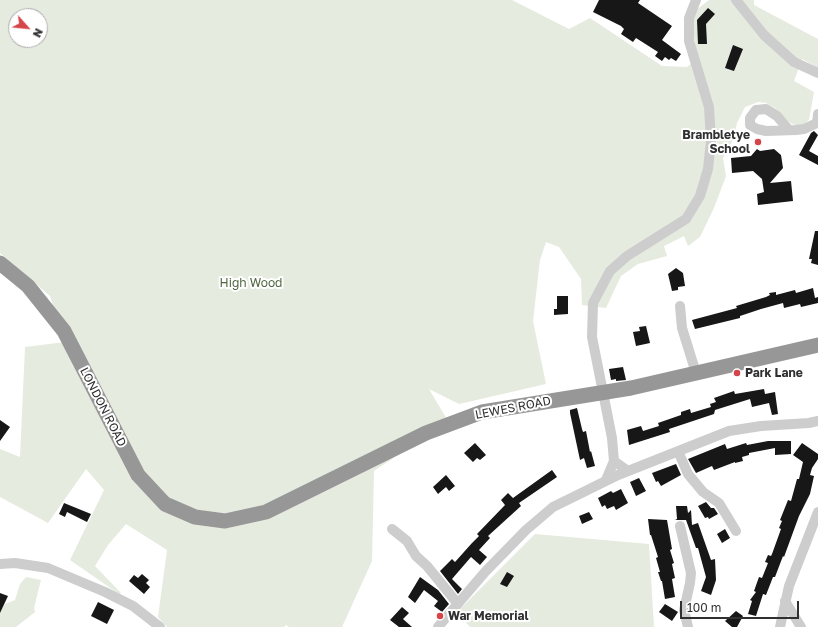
<!DOCTYPE html>
<style>
body{margin:0}
#map{position:relative;width:818px;height:627px;overflow:hidden;background:#fff;font-family:"Golos Text",sans-serif}
canvas{display:block}
.north{position:absolute;left:8px;top:8px;width:40px;height:40px;box-sizing:border-box;background:#fff;border:1px solid #acacac;border-radius:50%;rotate:117deg;font-size:11px;font-weight:700;line-height:16px;text-align:center;color:#303030}
.north::after{content:'';display:block;margin:auto;width:14px;height:18px;background:#d44449;clip-path:polygon(50% 0,100% 100%,50% 72%,0 100%)}
.scale{position:absolute;left:680px;top:601px;width:119px;height:18px;box-sizing:border-box;border:2px solid #303030;border-top:0;padding-left:5px;font-size:12px;line-height:14px;white-space:nowrap;color:#303030;-webkit-text-stroke:3px #fff;paint-order:stroke}
</style>
<div id="map">
<canvas width="818" height="627"></canvas>
<div class="north">N</div>
<div class="scale">100 m</div>
</div>
<script>
const g = document.querySelector('canvas').getContext('2d');
g.lineJoin = 'round';
function paint(path, color) { g.fillStyle = color; g.fill(path, 'evenodd'); }
const shape = rows => new Path2D(rows.map(r => 'M' + r).join(''));
function strokePath(path, color, width, dash) { g.strokeStyle = color; g.lineWidth = width; g.lineCap = dash ? 'butt' : 'round'; g.setLineDash(dash || []); g.stroke(path); }
function drawText(font, color, halo, rows, align = 'center') {
  g.font = font + ' "Golos Text",sans-serif'; g.lineWidth = 4; g.setLineDash([]); g.textBaseline = 'middle'; g.strokeStyle = halo; g.fillStyle = color; for (const [text, x, y, turn = 0] of rows) {
    g.save(); g.translate(x, y); g.rotate((+turn || 0) * Math.PI / 180); g.textAlign = isNaN(turn) ? turn : align; if (halo) g.strokeText(text, 0, 0); g.fillText(text, 0, 0); g.restore();
  }
}
const green = shape([
 [0,0,512,0,569,29,590,18,662,66,687,67,697,58,692,23,696,10,709,0,754,0,754,5,818,39,818,68,802,59,794,81,814,92,809,120,804,124,796,126,789,122,775,108,766,103,758,102,745,107,737,123,734,138,723,158,726,176,714,208,700,237,688,246,684,236,664,246,667,256,638,264,621,276,606,308,582,305,581,279,559,247,546,242,540,260,533,321,546,384,459,404,429,389,448,421,374,471,372,561,342,627,289,627,286,625,284,627,167,627,158,617,167,550,126,524,108,545,95,566,121,593,119,594,70,560,104,490,86,469,48,523,0,497,0,449,20,457,25,347,65,342,50,296,0,253],
 [16,16,40,16,40,40,16,40],
 [535,534,649,544,654,627,470,627,457,612],
 [26,577,41,580,34,608,35,612,16,627,0,627,0,611,5,604,15,600,20,584]
]);
const building = shape([
 [599,0,640,0,638,3,672,26,662,40,681,54,676,61,671,58,669,60,665,57,662,61,655,56,658,52,636,38,633,42,621,34,624,29,621,26,593,12],
 [708,8,715,14,706,24,707,44,698,44,697,20],
 [733,45,743,49,734,71,725,68],
 [814,131,818,135,809,151,818,156,818,165,799,155,811,133],
 [757,149,760,151,774,149,781,155,783,168,770,183,791,181,793,201,758,205,757,194,764,192,762,179,753,171,732,173,731,158,751,156],
 [815,231,818,231,818,265,811,263,812,259,809,259],
 [676,268,683,273,685,286,678,287,678,290,672,291,668,274],
 [813,288,815,298,818,297,818,303,801,307,800,304,784,308,783,303,761,309,740,316,740,318,695,329,692,320,737,308,736,306,766,297,770,295,769,293,776,292,776,295,795,290,796,293],
 [557,296,568,296,568,314,554,315,554,309,557,309],
 [646,326,650,343,636,346,633,332,640,331,639,327],
 [623,367,626,380,616,381,616,379,611,380,609,369],
 [764,389,765,394,775,392,778,414,772,415,769,403,752,407,750,399,715,410,714,414,669,429,670,432,629,445,627,430,641,426,643,431,659,426,658,423,681,415,681,412,690,409,691,413,711,407,710,404,716,402,714,398,734,391,735,394],
 [577,408,582,429,583,432,586,431,590,452,591,451,595,466,587,468,584,458,580,460,570,413,570,410],
 [0,420,10,427,0,441],
 [768,441,791,441,791,454,775,455,775,448,749,453,749,455,742,457,743,461,735,463,735,462,714,470,712,466,696,473,688,459,725,444,727,449,746,443,747,445],
 [475,443,486,455,480,460,477,458,473,462,464,453],
 [802,443,818,454,818,459,812,468,810,475,814,476,810,494,799,516,784,557,783,556,775,577,773,577,766,595,763,594,756,616,748,614,752,601,750,600,756,592,754,591,759,577,762,578,768,563,765,562,768,555,771,556,772,554,781,529,779,528,782,521,780,520,788,500,791,501,797,479,799,479,803,462,793,455],
 [676,464,681,475,661,486,658,481,656,482,652,473],
 [552,470,557,477,519,503,521,506,488,536,490,538,479,550,487,557,480,565,471,557,452,579,462,589,458,594,440,571,452,559,455,562,472,543,479,536,477,534,505,505,501,500,508,493,513,498],
 [446,475,455,486,449,491,446,487,438,494,433,487],
 [639,478,646,491,636,496,630,482],
 [621,489,628,503,616,510,614,506,607,509,605,505,602,507,598,498,611,491,613,493],
 [706,502,711,508,714,508,718,514,709,519,708,517,705,518,698,506],
 [64,503,91,514,87,522,67,512,65,517,59,514],
 [676,506,687,506,688,513,691,510,692,525,698,523,711,560,715,559,716,580,711,595,701,591,706,577,698,548,696,548,686,520,675,520,677,519],
 [589,512,593,519,582,524,579,516],
 [648,519,667,520,672,549,670,550,674,563,672,564,675,578,672,579,675,597,665,599,662,581,661,581,658,572,660,572,656,558,658,557,651,535,650,535],
 [725,529,730,538,722,543,717,534],
 [507,572,514,576,507,587,500,584],
 [142,574,149,580,146,583,150,587,144,594,129,581,134,575,138,578],
 [420,577,438,590,449,604,442,612,434,606,438,601,424,590,415,603,408,597],
 [0,593,8,596,0,613],
 [98,602,114,610,107,624,91,616],
 [665,604,678,612,672,621,659,612],
 [402,607,409,613,403,619,412,627,399,627,390,620],
 [736,611,743,616,737,627,732,627,725,621]
]);
const minor = shape([
 [736,0,764,35,794,62,818,73],
 [789,130,777,116,766,109,756,110,750,118,750,125,757,129,766,131,796,130,804,129,817,123,818,114],
 [680,306,682,328,696,373],
 [678,451,688,474,703,492,719,503,736,531],
 [614,461,612,438,592,337,593,303,610,271,627,256,686,219,700,196,708,169,711,141,709,107,689,41,689,18,696,0],
 [606,480,614,461,628,471],
 [680,526,691,573,690,583,684,610,688,627],
 [392,529,407,541,416,556,427,566,458,604],
 [0,564,15,563,48,568,105,592,133,606,160,627],
 [785,601,801,627],
 [438,627,485,572,526,530,553,507,618,475,729,431,761,426,809,423,818,421],
 [780,627,789,586,818,512]
]);
const highway = shape([
 [0,263,28,286,64,331,138,475,165,504,195,517,225,521,266,512,426,433,482,412,631,388,818,345]
]);
const markers = [
 [758,142,4,"#d44449"],
 [737,373,4,"#d44449"],
 [440,616,4,"#d44449"]
];
const poiNames = [
 ["Brambletye",750,135,"right"],
 ["School",750,149,"right"],
 ["Park Lane",745,373],
 ["War Memorial",448,616]
];
const parkNames = [
 ["High Wood",251,283]
];
const streetNames = [
 ["LONDON ROAD",103,407,63],
 ["LEWES ROAD",513,408,-11]
];
paint(green, '#e5ebdf');
paint(building, '#171717');
strokePath(minor, '#cdcdcd', 10);
strokePath(highway, '#979797', 15);
for (const [x, y, r, color] of markers) { const dot = new Path2D(); dot.arc(x, y, r, 0, 2 * Math.PI); g.fillStyle = color; g.fill(dot); strokePath(dot, '#fff', 1.5); }
drawText('bold 12px', '#303030', '#fff', poiNames, 'left');
drawText('12px', '#516741', '#fff', parkNames);
drawText('12px', '#303030', '#fff', streetNames);
</script>
